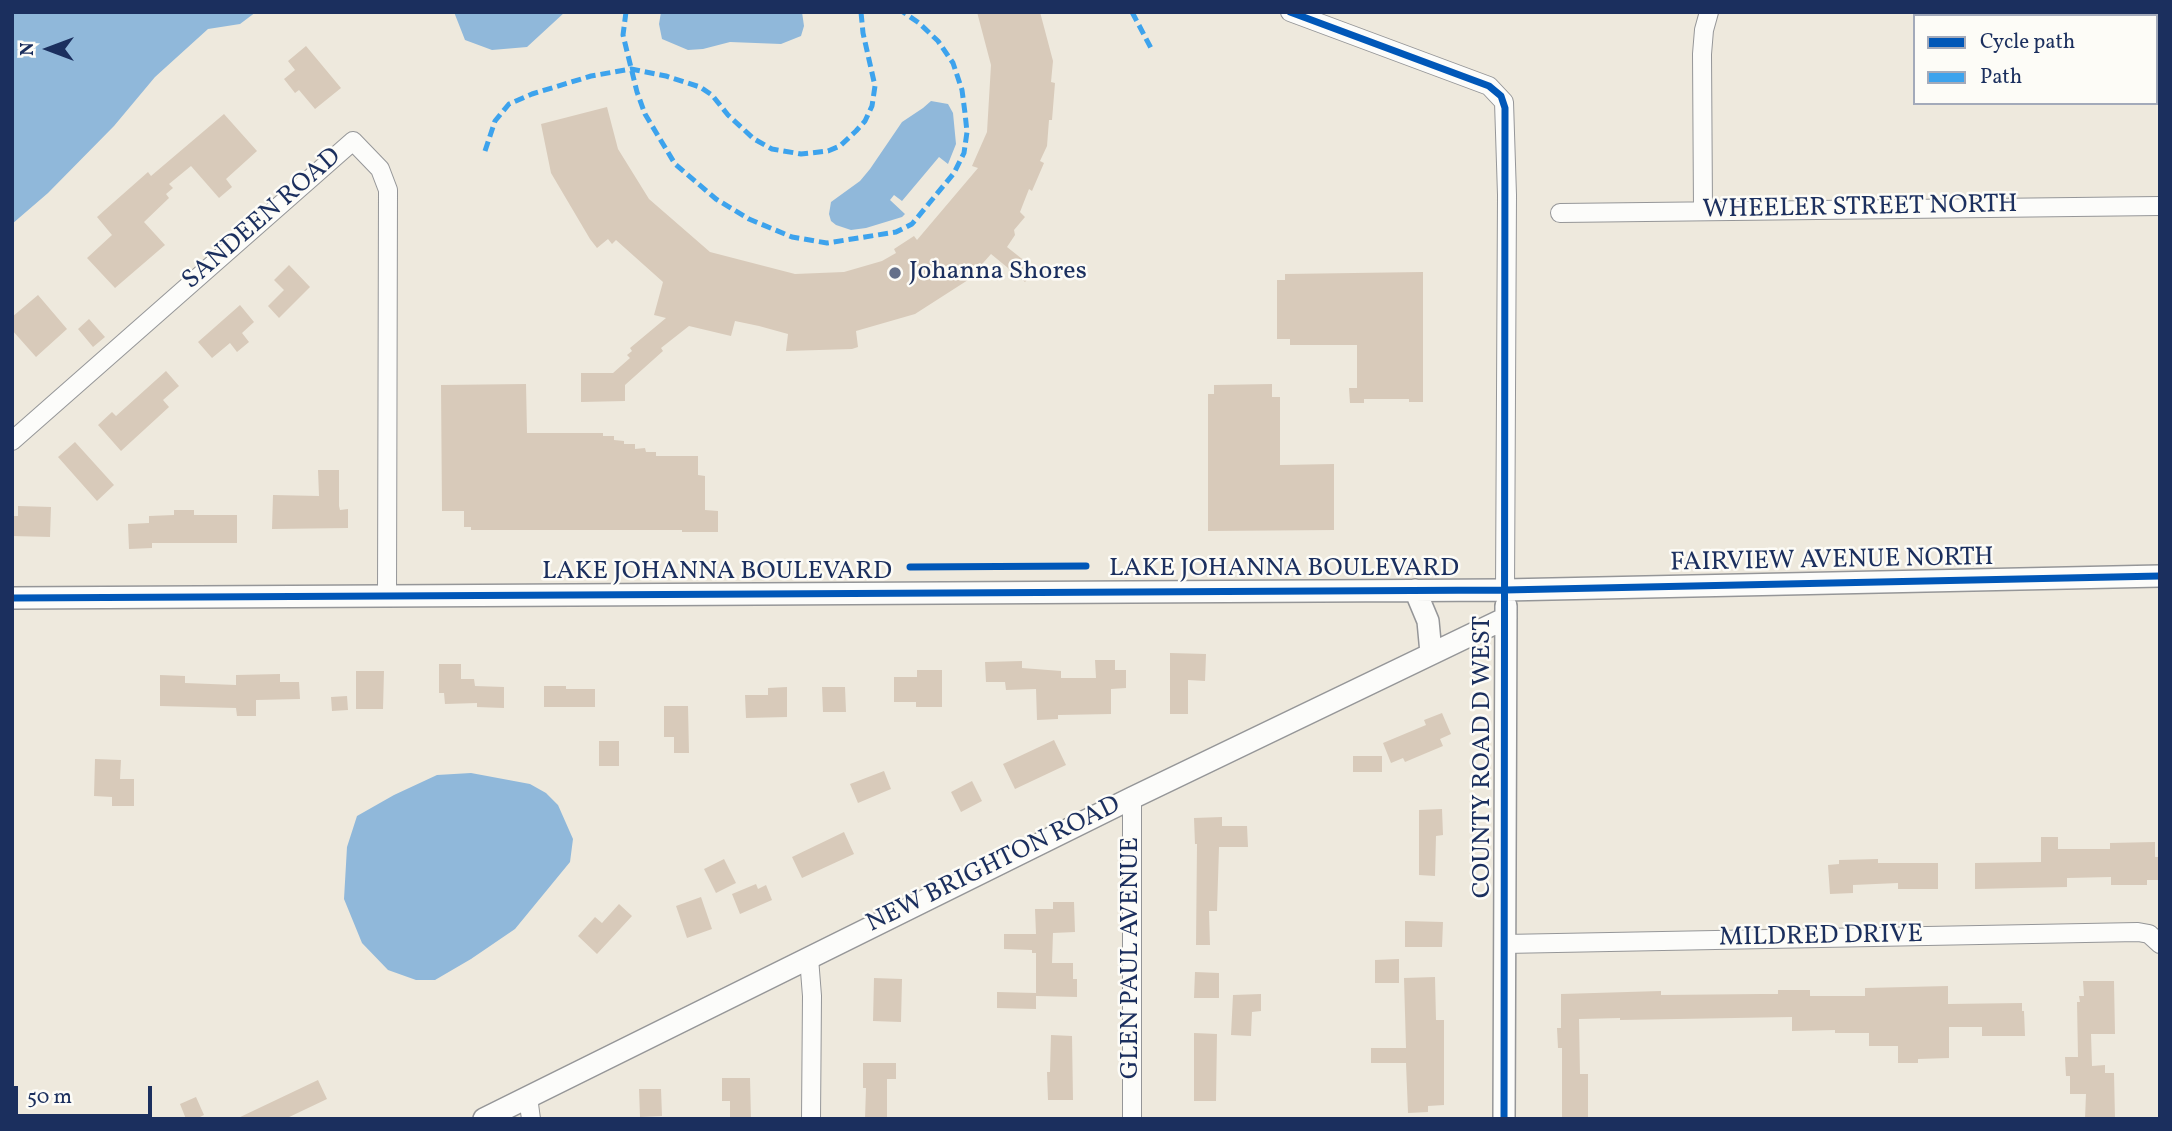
<!DOCTYPE html>
<style>
body{margin:0}
#map{position:relative;width:2172px;height:1131px;overflow:hidden;background:#eee9dd;font-family:Vollkorn,serif}
canvas{display:block}
.frame{position:absolute;inset:0;border:14px solid #1b2f5e;pointer-events:none}
.legend{position:absolute;left:1913px;top:14px;width:245px;height:91px;box-sizing:border-box;background:#fdfcf7;border:2px solid #a3aaba;margin:0;padding:9px 12px;list-style:none;font-size:21px;color:#1b2f5e}
.legend li{display:flex;align-items:center;gap:14px;height:35px}
.legend b{width:35px;border:2px solid #a3aaba}
.north{position:absolute;left:14px;top:14px;width:70px;height:70px;-webkit-text-stroke:5px #fdfcf7;paint-order:stroke;rotate:270deg;font-size:19px;font-weight:700;line-height:28px;text-align:center;color:#1b2f5e}
.north::after{content:'';display:block;margin:auto;width:24px;height:32px;background:#1b2f5e;clip-path:polygon(50% 0,100% 100%,50% 72%,0 100%)}
.scale{position:absolute;left:14px;top:1086px;width:138px;height:32px;box-sizing:border-box;border:4px solid #1b2f5e;border-top:0;padding-left:9px;font-size:21px;line-height:24px;white-space:nowrap;color:#1b2f5e;-webkit-text-stroke:5px #fdfcf7;paint-order:stroke}
</style>
<div id="map">
<canvas width="2172" height="1131"></canvas>
<div class="frame"></div>
<ul class="legend">
<li><b style="height:9px;background:#0057b8"></b>Cycle path</li>
<li><b style="height:9px;background:#3da3ed"></b>Path</li>
</ul>
<div class="north">N</div>
<div class="scale">50 m</div>
</div>
<script>
const g = document.querySelector('canvas').getContext('2d');
g.lineJoin = 'round';
function paint(path, color) { g.fillStyle = color; g.fill(path, 'evenodd'); }
const shape = rows => new Path2D(rows.map(r => 'M' + r).join(''));
function strokePath(path, color, width, dash) { g.strokeStyle = color; g.lineWidth = width; g.lineCap = dash ? 'butt' : 'round'; g.setLineDash(dash || []); g.stroke(path); }
function drawText(font, color, halo, rows, align = 'center') {
  g.font = font + ' Vollkorn,serif'; g.lineWidth = 5; g.setLineDash([]); g.textBaseline = 'middle'; g.strokeStyle = halo; g.fillStyle = color; for (const [text, x, y, turn = 0] of rows) {
    g.save(); g.translate(x, y); g.rotate((+turn || 0) * Math.PI / 180); g.textAlign = isNaN(turn) ? turn : align; if (halo) g.strokeText(text, 0, 0); g.fillText(text, 0, 0); g.restore();
  }
}
const water = shape([
 [12,12,256,12,240,24,208,29,155,77,114,126,48,193,12,224],
 [454,12,565,12,527,47,492,50,465,40],
 [661,12,802,12,804,26,801,36,781,44,730,42,703,49,688,50,662,39,659,24],
 [931,101,948,104,953,113,956,144,948,164,939,157,902,201,894,195,890,200,905,214,902,217,866,228,851,230,836,225,831,221,829,214,831,202,860,181,870,169,902,122,923,108],
 [471,773,530,784,546,793,558,805,573,839,570,862,515,929,471,959,435,980,416,980,388,970,362,943,344,899,347,847,357,816,394,795,437,775]
]);
const building = shape([
 [977,12,1040,12,1053,61,1051,82,1055,83,1052,120,1049,120,1047,146,1040,161,1044,163,1032,191,1029,189,1020,212,1025,217,1014,230,1015,235,1007,247,1036,270,1025,282,991,254,968,280,915,314,856,331,858,347,852,349,786,351,788,334,759,326,735,321,731,336,689,326,661,348,663,351,625,385,625,401,581,402,581,373,613,373,630,358,627,355,632,351,630,348,666,318,654,315,663,282,616,240,612,244,608,239,597,248,590,239,551,173,541,124,607,107,618,149,649,199,710,252,795,274,844,272,882,261,896,253,894,249,914,236,917,240,978,168,972,166,987,132,991,65],
 [306,46,341,88,315,109,299,90,295,93,284,79,295,70,288,61],
 [224,114,257,151,226,179,232,187,219,198,191,166,169,184,173,188,166,194,169,198,144,222,165,245,115,288,87,258,112,235,97,217,148,172,151,176],
 [289,265,310,287,279,318,268,306,284,290,274,280],
 [1423,272,1423,402,1409,402,1409,399,1364,399,1364,403,1350,403,1349,388,1357,388,1357,345,1290,345,1290,339,1277,339,1277,280,1285,280,1285,274],
 [38,295,67,329,36,357,12,330,12,317],
 [240,305,254,322,242,333,249,342,237,352,230,343,212,358,198,342],
 [89,319,105,337,93,347,78,329],
 [166,371,179,386,163,400,169,407,121,451,98,425,112,412,116,416],
 [526,384,527,433,603,433,603,436,614,436,614,440,624,441,624,444,635,444,635,449,645,448,646,452,656,452,656,456,698,456,698,475,705,476,705,510,718,511,718,532,682,532,682,530,471,530,471,527,464,527,464,511,442,511,441,385],
 [1272,384,1272,397,1280,397,1280,465,1334,464,1334,530,1208,531,1208,394,1214,394,1214,385],
 [75,442,114,485,97,501,58,457],
 [318,470,339,470,339,506,340,510,348,509,348,528,272,529,273,495,319,496],
 [18,506,51,507,50,537,12,536,12,516,18,516],
 [174,510,194,510,194,515,237,515,237,543,152,543,152,548,129,549,128,524,149,523,149,516,174,515],
 [1170,653,1206,654,1205,681,1188,680,1188,714,1170,714],
 [1095,660,1115,660,1115,670,1126,670,1126,688,1111,689,1111,714,1058,715,1058,719,1037,720,1036,689,1006,690,1005,682,986,682,985,662,1022,661,1022,668,1061,671,1061,678,1096,678],
 [439,664,461,664,461,679,474,679,475,686,504,687,504,708,477,707,477,703,445,704,444,693,439,693],
 [917,670,942,670,942,707,916,707,916,702,894,702,894,677,917,677],
 [356,671,384,671,383,709,356,709],
 [280,674,280,682,299,682,300,699,256,700,256,716,237,716,236,708,160,706,160,675,185,676,185,683,236,685,236,675],
 [544,686,566,686,566,689,595,689,595,707,544,707],
 [787,687,787,717,746,718,745,695,768,695,768,688],
 [822,687,845,687,846,712,823,712],
 [347,696,348,710,332,711,331,697],
 [664,706,688,706,689,753,674,753,674,737,664,737],
 [1442,713,1451,734,1440,739,1443,746,1405,762,1403,758,1391,763,1383,743,1426,725,1424,720],
 [1054,740,1066,765,1015,789,1003,764],
 [599,741,619,741,619,766,599,766],
 [1353,756,1382,756,1382,772,1353,772],
 [95,759,121,760,120,779,134,779,134,806,112,806,112,797,94,796],
 [884,771,891,789,858,803,850,784],
 [972,781,982,801,961,812,951,792],
 [1442,809,1443,835,1436,836,1435,876,1419,875,1419,810],
 [1222,817,1222,826,1247,826,1248,847,1219,847,1217,911,1209,911,1210,945,1196,945,1197,844,1195,844,1194,818],
 [844,832,854,854,802,878,792,857],
 [2041,837,2058,837,2058,849,2110,849,2110,843,2155,842,2155,857,2160,857,2160,880,2147,880,2147,885,2111,885,2111,877,2067,878,2067,887,1975,889,1975,863,2041,862],
 [724,859,736,883,716,893,704,869],
 [1878,859,1878,863,1938,863,1938,889,1898,889,1898,883,1853,885,1853,893,1830,894,1828,865,1839,864,1839,860],
 [756,884,758,889,766,885,772,900,740,914,732,894],
 [701,897,712,929,687,938,676,906],
 [1053,902,1074,902,1075,932,1053,933,1052,963,1073,963,1073,979,1077,979,1077,997,1036,996,1036,1009,997,1008,997,992,1036,993,1036,953,1032,953,1032,950,1004,949,1004,934,1036,934,1035,909,1053,909],
 [619,904,632,916,597,954,578,936,595,917,602,923],
 [1405,921,1443,922,1442,947,1405,947],
 [1399,959,1399,983,1375,983,1375,960],
 [1195,972,1219,973,1219,998,1194,998],
 [1435,977,1436,1020,1444,1020,1444,1105,1428,1106,1428,1112,1408,1113,1406,1063,1371,1063,1371,1048,1406,1048,1404,978],
 [874,978,902,979,901,1022,873,1021],
 [2083,981,2114,981,2115,1034,2091,1034,2092,1066,2105,1065,2105,1073,2114,1073,2115,1119,2085,1119,2086,1094,2070,1094,2070,1076,2066,1076,2065,1057,2078,1057,2077,1002,2080,1002,2079,996,2084,996],
 [1948,986,1948,1004,2022,1003,2022,1011,2024,1011,2025,1036,1982,1036,1982,1027,1949,1027,1949,1058,1918,1059,1918,1063,1898,1063,1898,1046,1869,1046,1869,1033,1835,1033,1835,1030,1792,1031,1792,1017,1620,1020,1620,1018,1579,1019,1580,1074,1588,1074,1588,1119,1562,1119,1562,1048,1558,1048,1557,1028,1561,1028,1561,994,1661,991,1661,995,1761,994,1778,994,1778,990,1810,990,1810,996,1865,996,1865,988],
 [1261,994,1261,1011,1252,1012,1251,1036,1231,1035,1233,995],
 [1194,1033,1217,1034,1216,1101,1194,1101],
 [1051,1035,1072,1036,1073,1100,1048,1100,1047,1072,1050,1072],
 [863,1063,896,1063,896,1079,887,1079,887,1119,865,1119,866,1088,863,1088],
 [722,1078,750,1078,751,1119,730,1119,730,1101,722,1101],
 [318,1080,327,1099,285,1119,236,1119],
 [639,1089,661,1089,662,1116,640,1117],
 [196,1097,204,1115,196,1119,186,1119,180,1104]
]);
const minor = shape([
 [1290,12,1489,86,1504,102,1507,195,1505,590],
 [1980,12,1987,16],
 [2156,26,2160,25],
 [1703,210,1702,54,1704,30,1709,12],
 [1560,213,2160,206],
 [12,441,353,141,380,169,388,190,387,595],
 [1132,798,1132,1119],
 [1504,944,2138,932,2149,934,2160,944],
 [809,958,812,996,811,1119],
 [528,1097,531,1119]
]);
const tertiary = shape([
 [1415,590,1428,621,1431,653],
 [12,598,1505,590,2160,576],
 [484,1119,1132,798,1506,618],
 [1504,1119,1506,606]
]);
const quiet = shape([
 [626,12,623,35,637,92,645,114,675,164,716,199,749,219,792,237,827,243,896,232,912,224,954,173,964,153,967,132,965,113,962,90,953,63,938,41,919,23,903,12],
 [1132,12,1152,50],
 [485,151,495,121,509,104,532,94,591,76,631,69,666,76,700,87,712,95,728,115,754,139,772,149,801,154,828,151,840,146,856,131,865,121,872,106,875,86,863,33,861,12]
]);
const cycleway = shape([
 [1290,12,1489,86,1501,96,1505,108,1504,1119],
 [910,567,1086,566],
 [12,598,1505,590,2160,576]
]);
const markers = [
 [895,273,7,"#65708a"]
];
const streetNames = [
 ["WHEELER STREET NORTH",1860,209,-1],
 ["SANDEEN ROAD",263,220,-41],
 ["FAIRVIEW AVENUE NORTH",1832,562,-1],
 ["LAKE JOHANNA BOULEVARD",1284,570],
 ["LAKE JOHANNA BOULEVARD",717,573],
 ["COUNTY ROAD D WEST",1484,757,-90],
 ["NEW BRIGHTON ROAD",994,866,-26],
 ["MILDRED DRIVE",1821,938,-1],
 ["GLEN PAUL AVENUE",1132,958,-90]
];
const poiNames = [
 ["Johanna Shores",909,273]
];
paint(water, '#90b8da');
paint(building, '#d8caba');
strokePath(minor, '#959698', 20);
strokePath(tertiary, '#959698', 24);
strokePath(minor, '#fcfcfa', 18);
strokePath(tertiary, '#fcfcfa', 21);
strokePath(quiet, '#3da3ed', 5, [10, 5]);
strokePath(cycleway, '#0057b8', 7);
for (const [x, y, r, color] of markers) { const dot = new Path2D(); dot.arc(x, y, r, 0, 2 * Math.PI); g.fillStyle = color; g.fill(dot); strokePath(dot, '#fdfcf7', 2.5); }
drawText('26px', '#1b2f5e', '#fdfcf7', streetNames);
drawText('26px', '#1b2f5e', '#fdfcf7', poiNames, 'left');
</script>
